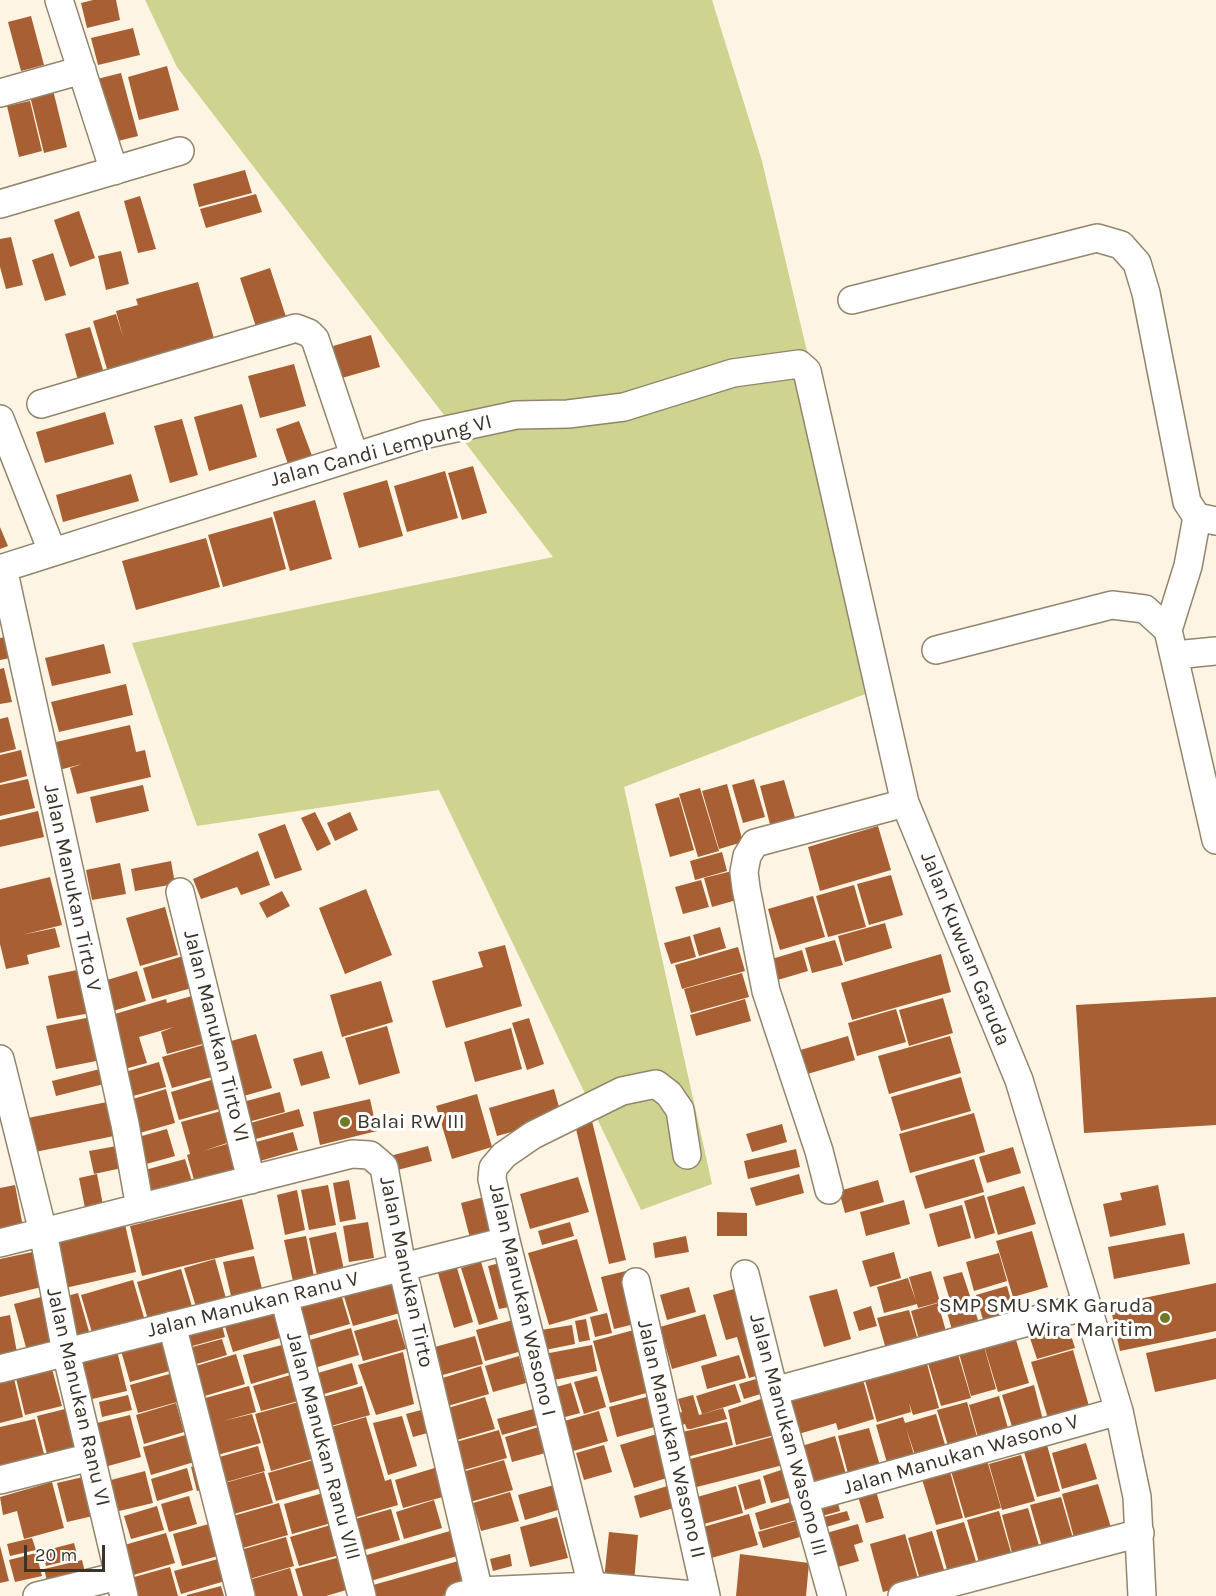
<!DOCTYPE html>
<style>
body{margin:0}
#map{position:relative;width:1216px;height:1596px;overflow:hidden;background:#fdf4e3;font-family:Karla,sans-serif}
canvas{display:block}
.scale{position:absolute;left:24px;top:1545px;width:81px;height:27px;box-sizing:border-box;border:3px solid #3a3429;border-top:0;padding-left:8px;font-size:18px;line-height:21px;white-space:nowrap;color:#3a3429;-webkit-text-stroke:4px #fff;paint-order:stroke}
</style>
<div id="map">
<canvas width="1216" height="1596"></canvas>
<div class="scale">20 m</div>
</div>
<script>
const g = document.querySelector('canvas').getContext('2d');
g.lineJoin = 'round';
function paint(path, color) { g.fillStyle = color; g.fill(path, 'evenodd'); }
const shape = rows => new Path2D(rows.map(r => 'M' + r).join(''));
function strokePath(path, color, width, dash) { g.strokeStyle = color; g.lineWidth = width; g.lineCap = dash ? 'butt' : 'round'; g.setLineDash(dash || []); g.stroke(path); }
function drawText(font, color, halo, rows, align = 'center') {
  g.font = font + ' Karla,sans-serif'; g.lineWidth = 6; g.setLineDash([]); g.textBaseline = 'middle'; g.strokeStyle = halo; g.fillStyle = color; for (const [text, x, y, turn = 0] of rows) {
    g.save(); g.translate(x, y); g.rotate((+turn || 0) * Math.PI / 180); g.textAlign = isNaN(turn) ? turn : align; if (halo) g.strokeText(text, 0, 0); g.fillText(text, 0, 0); g.restore();
  }
}
const green = shape([
 [145,0,712,0,762,161,886,686,624,787,712,1184,641,1210,439,790,197,826,132,643,553,557,177,67]
]);
const building = shape([
 [93,0,116,0,120,20,87,28,81,3],
 [31,16,44,65,21,71,8,22],
 [133,28,140,55,98,65,91,38],
 [167,66,179,110,139,120,128,77],
 [121,73,138,136,110,143,93,80],
 [53,90,67,147,44,153,30,96],
 [30,101,42,151,19,157,7,106],
 [245,170,252,193,199,207,193,184],
 [256,194,262,212,206,228,200,209],
 [140,196,156,249,138,253,124,201],
 [79,211,95,258,70,267,54,220],
 [11,237,23,285,6,289,0,267,0,239],
 [121,251,129,284,106,290,98,256],
 [53,253,66,295,45,301,32,260],
 [270,268,288,323,258,333,240,278],
 [198,282,215,342,109,376,93,321,116,314,123,337,116,311,138,305,136,299],
 [90,327,104,373,78,380,65,334],
 [371,335,380,367,342,378,333,346],
 [294,364,306,406,260,418,248,376],
 [242,404,257,457,209,471,194,417],
 [105,412,114,444,45,463,36,432],
 [182,419,198,475,170,483,154,426],
 [299,421,314,461,290,470,276,429],
 [473,466,487,513,462,520,448,473],
 [445,471,458,518,407,532,394,486],
 [131,474,139,501,63,522,56,495],
 [387,480,403,536,359,548,343,493],
 [315,500,332,559,290,571,273,512],
 [272,517,286,569,223,587,208,535],
 [0,527,8,546,0,549],
 [206,538,220,587,136,610,122,561],
 [5,637,10,658,0,660,0,638],
 [104,644,111,673,52,686,45,658],
 [4,668,12,702,0,704,0,669],
 [126,684,133,715,59,732,51,702],
 [8,717,16,749,0,753,0,719],
 [130,725,136,752,145,750,151,777,77,794,70,768,82,764,59,770,52,743],
 [21,750,27,776,0,783,0,755],
 [28,779,35,808,0,816,0,785],
 [754,779,765,817,743,823,732,785],
 [784,780,796,821,771,828,760,786],
 [727,784,743,842,719,849,702,791],
 [143,785,149,811,96,823,90,797],
 [700,788,719,851,698,857,679,794],
 [679,797,694,850,670,857,655,804],
 [38,811,44,837,0,847,0,820],
 [315,812,331,844,317,851,301,818],
 [350,812,358,830,335,841,327,823],
 [285,824,302,870,275,879,258,834],
 [878,826,891,870,820,891,808,847],
 [258,851,270,885,241,895,237,887,201,899,193,879],
 [722,852,727,871,695,880,690,861],
 [171,861,175,884,135,891,131,869],
 [120,863,126,894,92,900,86,870],
 [732,871,740,899,712,907,704,878],
 [891,875,903,915,869,925,857,884],
 [50,877,62,925,22,935,55,928,60,947,27,955,29,964,6,969,0,944,0,889],
 [701,880,709,907,683,914,675,887],
 [854,885,866,927,828,937,816,896],
 [366,889,392,955,345,974,319,908],
 [282,891,290,906,267,918,259,903],
 [813,896,825,937,780,950,768,909],
 [165,907,178,955,140,966,126,918],
 [885,923,892,948,845,962,838,936],
 [720,927,726,948,699,956,693,935],
 [690,936,696,957,671,964,664,943],
 [835,940,843,965,812,973,805,948],
 [505,945,522,1006,446,1028,432,981,483,967,478,952],
 [738,947,745,971,682,989,675,965],
 [802,950,808,971,771,982,765,961],
 [190,954,199,986,152,999,143,968],
 [941,954,951,992,852,1020,841,983],
 [82,969,91,1013,57,1019,48,976],
 [137,971,146,1001,103,1014,94,984],
 [742,973,749,997,691,1013,684,989],
 [381,981,393,1022,342,1037,330,995],
 [192,996,206,1043,167,1054,161,1032,174,1027,139,1037,147,1063,117,1071,101,1018,166,999,167,1003],
 [1216,997,1216,1125,1084,1133,1076,1005],
 [943,998,953,1033,909,1046,899,1010],
 [745,999,751,1021,696,1036,690,1015],
 [896,1009,906,1042,857,1056,848,1023],
 [91,1017,101,1060,56,1069,46,1026],
 [529,1018,544,1064,527,1070,512,1023],
 [387,1026,400,1073,359,1085,345,1038],
 [511,1028,522,1069,475,1082,464,1042],
 [256,1034,272,1088,240,1097,224,1043],
 [848,1036,855,1060,804,1075,797,1051],
 [950,1036,961,1073,889,1094,878,1056],
 [210,1043,219,1075,172,1088,162,1057],
 [322,1051,330,1078,301,1086,293,1059],
 [159,1062,166,1087,122,1099,115,1075],
 [104,1068,108,1083,56,1096,52,1081],
 [961,1077,971,1111,901,1131,891,1097],
 [218,1078,226,1107,179,1120,171,1092],
 [166,1089,175,1123,136,1134,126,1101],
 [554,1089,562,1118,497,1136,489,1108],
 [280,1092,285,1112,248,1122,243,1102],
 [477,1094,492,1147,452,1159,436,1106],
 [370,1099,377,1131,320,1145,313,1112],
 [112,1101,119,1135,35,1152,28,1118],
 [299,1109,304,1126,252,1140,247,1124],
 [225,1110,233,1141,203,1151,237,1141,247,1172,196,1187,187,1155,190,1154,181,1122],
 [974,1113,985,1152,910,1173,899,1134],
 [592,1121,626,1260,609,1264,575,1125],
 [782,1124,787,1142,752,1152,746,1134],
 [167,1129,175,1156,139,1166,131,1139],
 [293,1132,298,1150,260,1161,256,1142],
 [117,1146,122,1168,94,1174,89,1151],
 [428,1146,432,1161,390,1172,386,1157],
 [1013,1147,1021,1173,987,1183,979,1157],
 [796,1149,800,1167,748,1179,744,1161],
 [185,1159,195,1191,155,1201,145,1170],
 [974,1159,984,1192,925,1209,915,1176],
 [97,1174,103,1205,85,1208,79,1178],
 [799,1174,804,1193,756,1206,750,1188],
 [578,1177,589,1212,530,1229,520,1194],
 [349,1180,356,1219,340,1222,333,1183],
 [878,1180,884,1202,845,1213,839,1191],
 [15,1185,23,1227,0,1231,0,1188],
 [328,1185,336,1225,309,1230,301,1190],
 [1158,1185,1166,1225,1110,1237,1103,1204,1122,1200,1120,1193],
 [1024,1186,1036,1224,998,1235,987,1197],
 [297,1190,305,1230,285,1235,277,1195],
 [984,1195,995,1233,975,1239,964,1201],
 [488,1196,499,1240,472,1246,461,1203],
 [242,1199,254,1249,142,1276,130,1226],
 [904,1200,910,1224,866,1236,860,1212],
 [962,1205,971,1238,938,1247,929,1214],
 [717,1212,747,1213,747,1236,717,1236],
 [124,1220,136,1272,65,1288,53,1237],
 [368,1222,374,1258,349,1262,343,1226],
 [570,1222,574,1236,542,1245,538,1231],
 [1032,1231,1048,1287,1013,1297,996,1241],
 [336,1232,345,1275,318,1280,309,1238],
 [1184,1233,1190,1264,1114,1279,1108,1247],
 [306,1236,315,1282,294,1286,284,1240],
 [686,1236,689,1252,655,1258,653,1243],
 [577,1239,598,1311,549,1325,528,1253],
 [42,1250,50,1285,0,1297,0,1259],
 [894,1252,901,1278,870,1287,862,1261],
 [999,1253,1007,1281,974,1291,966,1262],
 [254,1256,264,1297,233,1304,223,1262],
 [215,1259,227,1302,197,1310,184,1268],
 [481,1262,498,1319,479,1325,461,1268],
 [504,1262,514,1306,499,1309,488,1266],
 [457,1268,473,1322,454,1328,438,1273],
 [181,1269,193,1310,149,1323,137,1282],
 [626,1271,639,1323,614,1329,601,1277],
 [931,1271,940,1302,918,1308,917,1304,884,1313,877,1287,908,1278,916,1301,909,1277],
 [962,1272,981,1329,954,1337,945,1305,951,1304,943,1277],
 [133,1280,145,1321,93,1336,81,1295],
 [391,1280,400,1313,353,1326,343,1293],
 [1216,1283,1216,1331,1120,1351,1110,1305],
 [1007,1286,1014,1311,983,1320,976,1295],
 [689,1287,696,1312,667,1320,660,1295],
 [741,1287,766,1373,749,1378,737,1337,726,1340,713,1295],
 [837,1289,851,1339,824,1347,809,1296],
 [78,1293,90,1335,69,1341,57,1299],
 [341,1294,350,1324,304,1337,296,1307],
 [45,1296,57,1343,27,1351,14,1304],
 [938,1303,947,1335,920,1343,911,1311],
 [871,1306,877,1326,859,1331,853,1312],
 [275,1308,283,1337,233,1352,224,1323],
 [909,1310,918,1340,886,1349,877,1318],
 [607,1313,612,1333,595,1337,590,1317],
 [705,1314,717,1356,672,1369,660,1327],
 [10,1315,18,1358,0,1362,0,1317],
 [397,1319,406,1349,363,1361,354,1331],
 [586,1319,590,1340,579,1342,575,1321],
 [513,1320,522,1351,485,1361,476,1330],
 [221,1321,225,1337,185,1348,180,1333],
 [572,1325,575,1344,545,1350,541,1330],
 [1068,1326,1075,1348,1037,1359,1030,1338],
 [351,1328,359,1355,311,1369,303,1342],
 [634,1330,650,1392,610,1403,593,1341],
 [169,1333,180,1368,130,1382,120,1347],
 [475,1336,483,1364,439,1376,431,1348],
 [1216,1338,1216,1379,1155,1392,1146,1353],
 [222,1339,227,1355,190,1366,185,1349],
 [1016,1340,1029,1383,998,1392,985,1349],
 [115,1343,127,1391,92,1399,80,1351],
 [983,1343,996,1389,971,1396,958,1350],
 [286,1344,294,1371,251,1384,243,1355],
 [592,1345,597,1371,549,1381,544,1354],
 [1073,1350,1091,1413,1050,1425,1031,1362],
 [957,1351,971,1398,941,1406,927,1360],
 [403,1352,414,1404,376,1415,358,1365],
 [236,1354,245,1384,198,1398,189,1368],
 [739,1355,746,1378,707,1389,701,1366],
 [519,1356,526,1383,493,1392,485,1366],
 [926,1360,939,1408,913,1415,909,1403,911,1412,877,1422,864,1377],
 [352,1363,358,1384,324,1394,318,1373],
 [51,1365,62,1406,25,1415,15,1374],
 [481,1366,489,1394,441,1408,433,1381],
 [12,1370,23,1417,0,1423,0,1373],
 [173,1373,181,1401,138,1413,130,1385],
 [294,1374,302,1400,261,1411,253,1386],
 [597,1376,606,1407,584,1414,574,1382],
 [862,1376,874,1419,838,1430,836,1423,795,1435,783,1397],
 [763,1377,767,1392,744,1399,739,1384],
 [571,1383,580,1413,554,1420,545,1390],
 [735,1384,741,1402,702,1414,696,1396],
 [1034,1385,1045,1428,1015,1436,1002,1395],
 [249,1386,256,1412,223,1421,252,1414,261,1443,210,1457,198,1400],
 [362,1386,370,1415,324,1428,316,1399],
 [128,1395,132,1410,102,1417,99,1402],
 [693,1395,699,1415,723,1408,727,1419,691,1429,687,1429,685,1424,676,1427,673,1415,682,1412,678,1399],
 [773,1395,782,1433,736,1445,728,1410],
 [650,1396,658,1426,617,1437,609,1407],
 [999,1396,1009,1432,979,1441,969,1405],
 [485,1397,495,1429,457,1440,448,1408],
 [302,1401,319,1457,271,1471,255,1414],
 [967,1402,979,1444,950,1452,937,1410],
 [176,1403,184,1432,144,1444,136,1415],
 [537,1408,541,1424,502,1435,497,1419],
 [65,1409,76,1451,48,1458,37,1416],
 [425,1409,431,1432,413,1437,406,1414],
 [599,1411,608,1441,563,1454,554,1424],
 [936,1414,948,1455,918,1464,906,1428,917,1465,890,1473,876,1425,903,1417,905,1423],
 [130,1415,141,1457,108,1466,97,1423],
 [402,1416,417,1466,388,1475,373,1423],
 [366,1417,385,1481,391,1479,398,1505,350,1519,324,1429],
 [35,1419,44,1454,0,1465,0,1427],
 [727,1422,733,1445,679,1459,673,1434],
 [542,1426,549,1452,512,1462,505,1437],
 [869,1428,883,1476,851,1485,838,1436],
 [499,1430,507,1458,464,1470,456,1442],
 [196,1432,204,1459,151,1475,143,1447],
 [657,1434,670,1477,634,1488,620,1445],
 [783,1434,791,1463,685,1490,679,1462],
 [835,1436,848,1481,808,1492,795,1448],
 [1086,1443,1097,1479,1062,1489,1052,1453],
 [604,1445,612,1472,584,1480,576,1453],
 [1047,1445,1060,1491,1037,1497,1024,1452],
 [258,1446,265,1471,216,1485,209,1460],
 [1021,1455,1035,1501,1002,1510,989,1464],
 [317,1459,325,1487,276,1501,268,1473],
 [504,1460,513,1490,470,1502,462,1472],
 [987,1460,1001,1508,965,1518,951,1471],
 [202,1464,208,1488,197,1491,191,1467],
 [438,1467,446,1496,403,1508,395,1480],
 [187,1468,193,1490,157,1501,151,1479],
 [787,1468,796,1496,771,1503,763,1476],
 [949,1468,963,1518,936,1525,921,1476],
 [145,1471,153,1503,119,1511,111,1480],
 [264,1472,273,1503,223,1517,214,1486],
 [83,1477,93,1516,67,1522,57,1483],
 [760,1479,766,1503,745,1510,738,1485],
 [52,1482,64,1528,24,1539,17,1511,3,1515,0,1497],
 [1098,1484,1112,1531,1075,1541,1062,1494],
 [554,1485,561,1509,525,1520,518,1495],
 [671,1485,677,1507,640,1518,634,1496],
 [736,1486,743,1513,697,1526,690,1499],
 [875,1488,884,1518,866,1523,857,1493],
 [327,1492,335,1522,292,1534,284,1504],
 [510,1492,519,1521,481,1531,473,1503],
 [836,1495,840,1511,815,1518,811,1502],
 [189,1496,197,1524,169,1532,161,1504],
 [1061,1497,1075,1545,1044,1554,1030,1505],
 [434,1500,442,1528,404,1539,396,1512],
 [794,1501,800,1519,760,1530,755,1513],
 [279,1503,288,1535,236,1550,226,1518],
 [157,1506,164,1530,131,1539,124,1516],
 [1028,1508,1042,1556,1015,1564,1002,1515],
 [391,1509,400,1540,357,1552,348,1521],
 [847,1511,850,1520,816,1530,813,1520],
 [999,1511,1012,1556,980,1566,967,1520],
 [749,1514,758,1545,704,1560,696,1529],
 [557,1517,568,1558,530,1567,520,1527],
 [796,1521,800,1537,763,1548,758,1532],
 [216,1522,225,1554,182,1566,173,1534],
 [964,1522,978,1568,949,1577,936,1530],
 [334,1524,343,1554,299,1566,290,1537],
 [858,1524,863,1542,854,1545,859,1561,831,1569,816,1536],
 [457,1529,464,1554,367,1582,360,1557],
 [932,1531,945,1573,920,1580,908,1538],
 [609,1532,638,1535,634,1583,604,1580],
 [166,1533,175,1563,123,1578,114,1548],
 [905,1534,919,1582,883,1592,870,1544],
 [286,1537,294,1566,246,1580,237,1551],
 [32,1538,36,1550,10,1556,7,1544],
 [74,1543,78,1558,46,1566,43,1551],
 [0,1546,9,1581,0,1583],
 [36,1553,42,1576,15,1582,9,1560],
 [510,1554,512,1566,493,1571,490,1559],
 [740,1554,809,1563,806,1596,736,1596],
 [344,1556,353,1588,326,1596,303,1596,295,1569],
 [218,1559,225,1581,181,1594,174,1571],
 [82,1560,87,1580,49,1588,44,1569],
 [462,1560,470,1588,442,1596,369,1596,366,1587],
 [170,1567,178,1596,132,1596,127,1579],
 [290,1568,298,1596,246,1596,242,1582],
 [221,1586,224,1596,187,1596,187,1595]
]);
const minor = shape([
 [59,0,114,171],
 [0,93,82,70],
 [0,204,180,151],
 [852,300,1097,238,1121,245,1137,263,1146,293,1187,502,1197,517,1216,521],
 [41,404,296,328,309,333,315,339,354,455],
 [0,419,52,551],
 [3,568,125,1124,140,1208],
 [0,569,423,435,516,415,568,414,624,407,733,373,799,364,807,371,905,803],
 [1168,630,1188,566,1197,517],
 [936,650,1112,605,1145,609,1168,630,1216,840],
 [1175,655,1216,651],
 [180,892,251,1180],
 [0,1059,43,1232,66,1352,124,1596],
 [829,1190,819,1151,766,991,746,888,744,872,747,856,755,843,905,803,1019,1080,1119,1411,1137,1497,1142,1596],
 [0,1243,352,1154,370,1155,384,1167,402,1267,480,1596],
 [745,1274,774,1391,832,1596],
 [636,1282,706,1596],
 [284,1297,362,1596],
 [172,1325,241,1596],
 [0,1369,506,1241],
 [774,1391,1087,1306],
 [0,1480,91,1457],
 [804,1499,1119,1411],
 [592,1586,506,1241,492,1179,493,1168,504,1155,533,1135,622,1091,656,1084,669,1094,680,1110,687,1155],
 [37,1596,118,1576],
 [459,1596,479,1591,592,1586,705,1596],
 [902,1596,1140,1533]
]);
const markers = [
 [345,1122,6,"#717923"],
 [1165,1318,6,"#717923"]
];
const streetNames = [
 ["Jalan Candi Lempung VI",381,451,-15],
 ["Jalan Manukan Tirto V",72,888,78],
 ["Jalan Kuwuan Garuda",965,949,68],
 ["Jalan Manukan Tirto VI",216,1036,76],
 ["Jalan Manukan Tirto",406,1272,78],
 ["Jalan Manukan Wasono I",522,1300,77],
 ["Jalan Manukan Ranu V",253,1305,-14],
 ["Jalan Manukan Ranu VI",78,1397,77],
 ["Jalan Manukan Wasono III",788,1435,75],
 ["Jalan Manukan Wasono II",671,1439,77],
 ["Jalan Manukan Ranu VIII",323,1446,75],
 ["Jalan Manukan Wasono V",961,1455,-16]
];
const poiNames = [
 ["Balai RW III",357,1122],
 ["SMP SMU SMK Garuda",1153,1306,"right"],
 ["Wira Maritim",1153,1330,"right"]
];
paint(green, '#ced390');
paint(building, '#a85f33');
strokePath(minor, '#92856b', 30);
strokePath(minor, '#fff', 27);
for (const [x, y, r, color] of markers) { const dot = new Path2D(); dot.arc(x, y, r, 0, 2 * Math.PI); g.fillStyle = color; g.fill(dot); strokePath(dot, '#fff', 2); }
drawText('21px', '#3a3429', '#fff', streetNames);
drawText('21px', '#3a3429', '#fff', poiNames, 'left');
</script>
